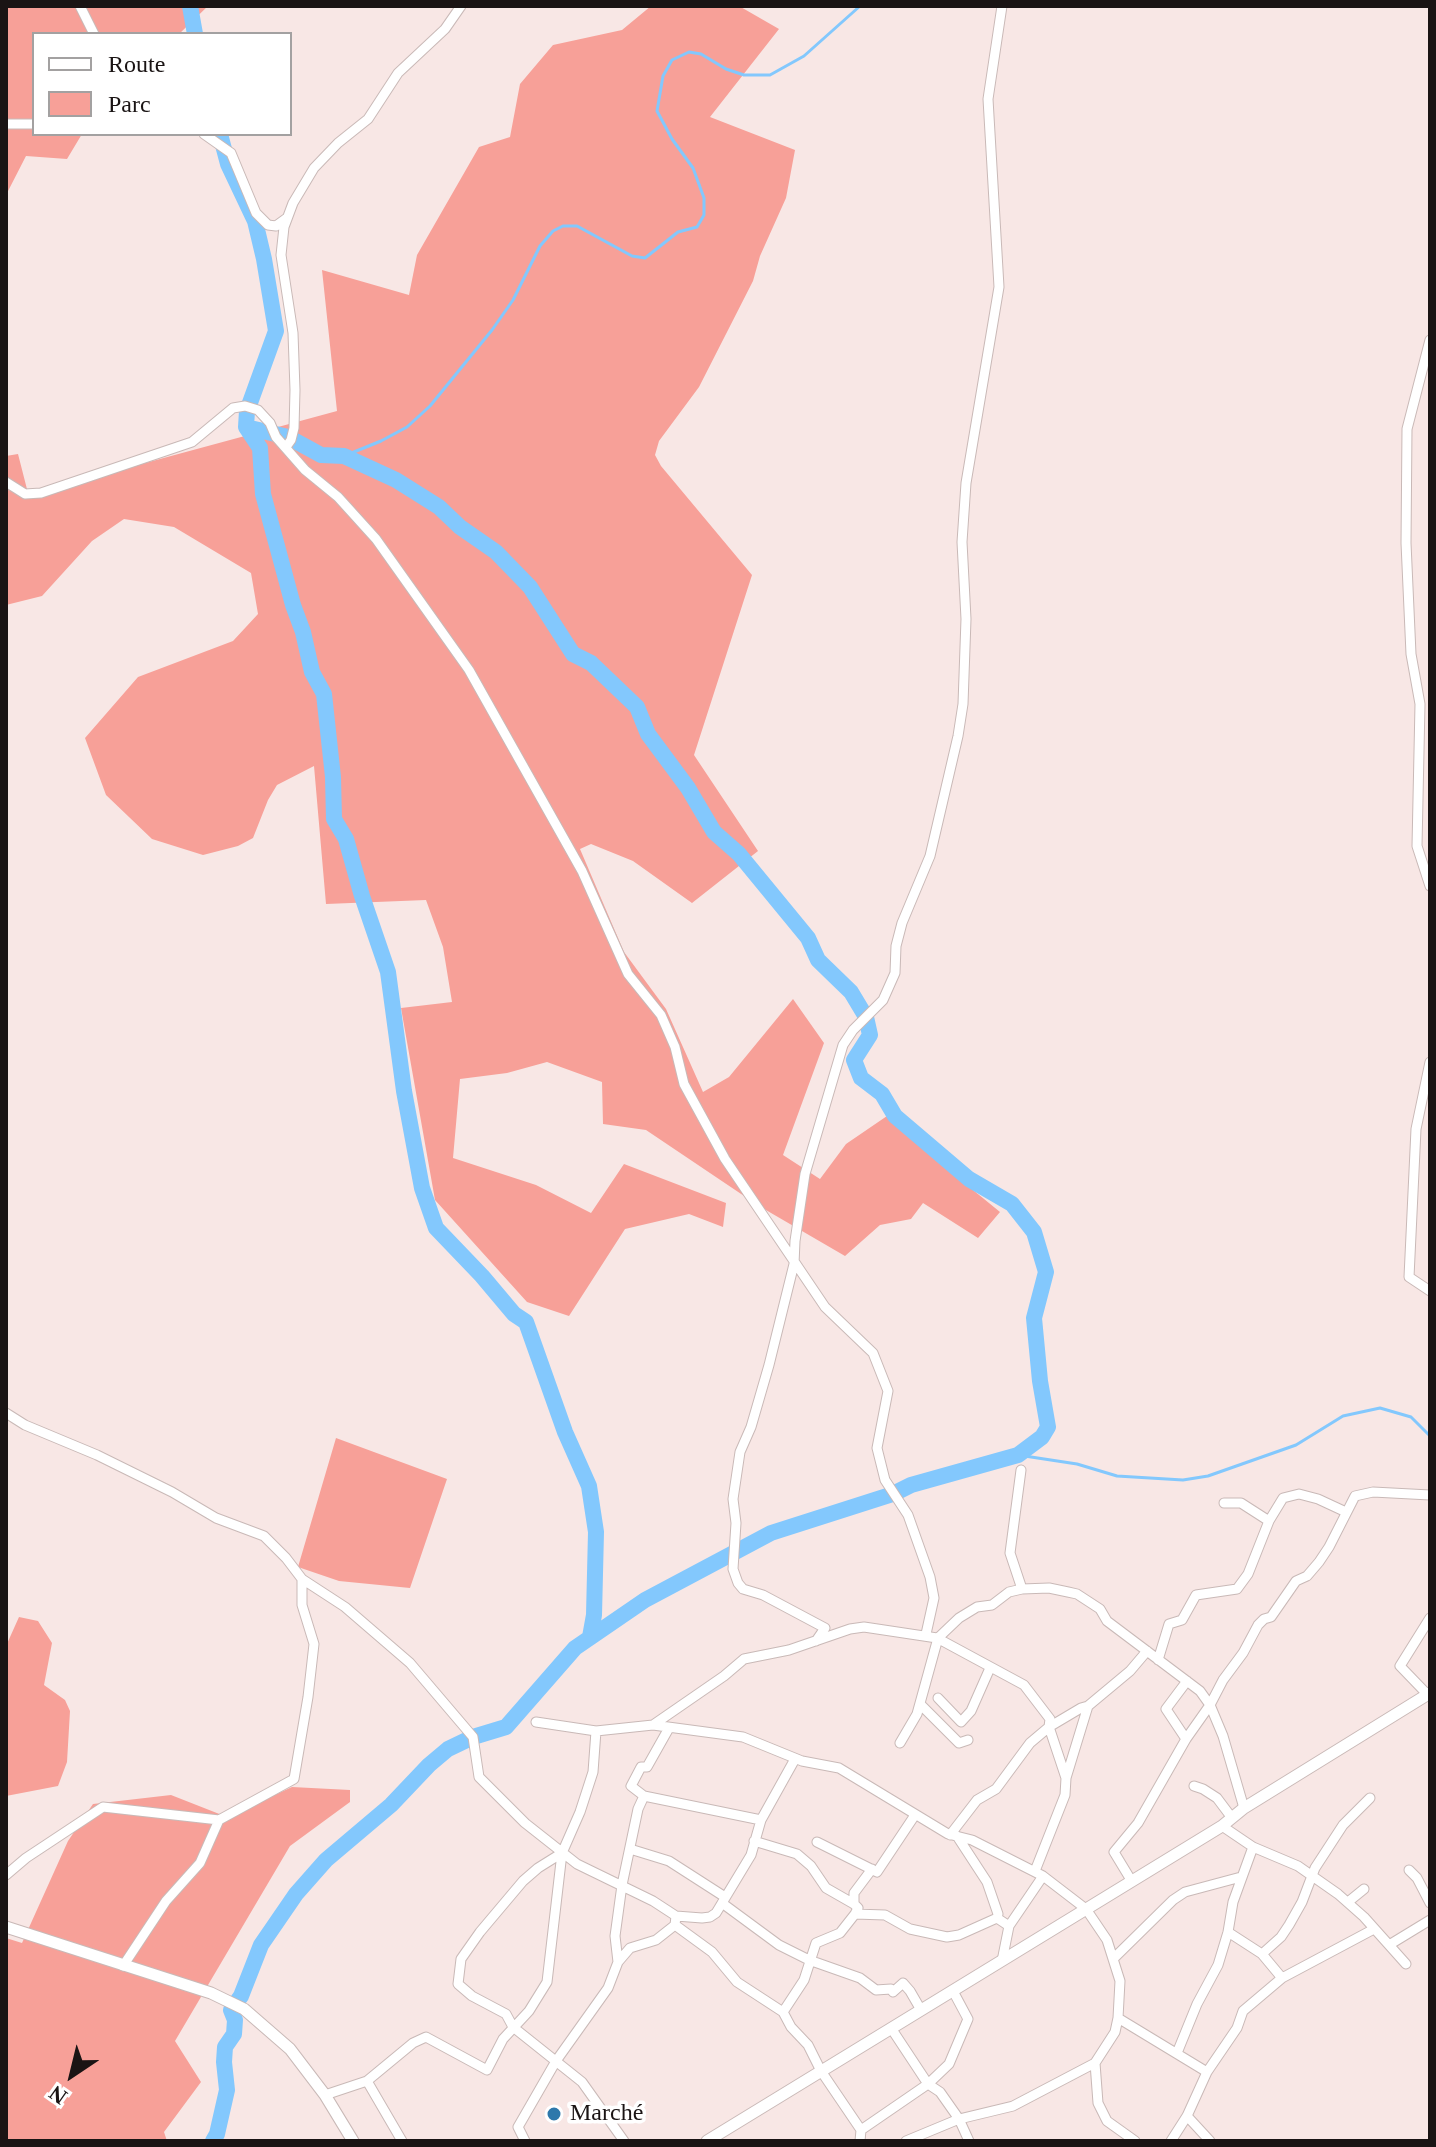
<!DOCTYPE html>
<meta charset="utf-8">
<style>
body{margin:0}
#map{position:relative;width:1436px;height:2147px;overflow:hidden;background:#f8e7e5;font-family:"Times New Roman",serif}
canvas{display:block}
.frame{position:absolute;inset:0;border:8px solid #1a1414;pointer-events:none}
.legend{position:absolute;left:32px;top:32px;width:260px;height:104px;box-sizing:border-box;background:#fff;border:2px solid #a3a1a1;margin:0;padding:10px 14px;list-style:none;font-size:24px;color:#1a1414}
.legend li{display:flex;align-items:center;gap:16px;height:40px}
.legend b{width:40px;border:2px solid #a3a1a1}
.north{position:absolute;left:32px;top:2035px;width:80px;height:80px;-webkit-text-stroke:6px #fff;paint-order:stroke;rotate:215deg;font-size:22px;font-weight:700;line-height:32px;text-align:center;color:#1a1414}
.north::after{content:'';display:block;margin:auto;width:28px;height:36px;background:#1a1414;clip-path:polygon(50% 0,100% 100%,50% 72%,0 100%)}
</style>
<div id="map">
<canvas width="1436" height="2147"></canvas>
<div class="frame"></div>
<ul class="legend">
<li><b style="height:10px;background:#fff"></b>Route</li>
<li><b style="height:22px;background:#f7a098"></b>Parc</li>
</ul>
<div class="north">N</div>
</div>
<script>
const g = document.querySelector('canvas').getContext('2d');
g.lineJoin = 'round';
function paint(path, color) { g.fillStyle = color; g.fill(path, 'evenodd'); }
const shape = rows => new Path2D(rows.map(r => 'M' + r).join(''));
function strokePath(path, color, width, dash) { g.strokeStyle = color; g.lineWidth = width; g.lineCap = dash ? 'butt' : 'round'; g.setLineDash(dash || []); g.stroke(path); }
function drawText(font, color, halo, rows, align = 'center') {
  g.font = font + ' "Times New Roman",serif'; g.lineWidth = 7; g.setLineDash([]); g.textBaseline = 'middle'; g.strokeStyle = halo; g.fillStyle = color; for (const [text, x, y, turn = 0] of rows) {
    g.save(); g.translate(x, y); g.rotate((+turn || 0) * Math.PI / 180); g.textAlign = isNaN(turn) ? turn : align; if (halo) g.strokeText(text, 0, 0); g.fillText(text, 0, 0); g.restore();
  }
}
const green = shape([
 [6,6,208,6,179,34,34,34,34,134,82,134,67,159,26,156,6,195],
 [651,6,739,6,779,29,710,117,795,150,786,198,760,256,753,281,699,387,659,441,655,455,661,466,752,575,694,755,758,851,692,903,633,861,591,844,580,849,624,952,666,1009,703,1092,729,1077,793,999,824,1043,783,1155,820,1179,846,1144,887,1116,935,1159,1000,1212,978,1238,923,1203,911,1219,880,1225,845,1256,759,1206,646,1130,603,1124,602,1082,547,1062,507,1073,460,1079,453,1158,536,1185,591,1213,624,1164,726,1203,723,1227,689,1214,625,1229,569,1316,527,1302,435,1200,401,1008,452,1002,443,947,426,900,326,904,314,766,277,785,268,800,253,838,238,846,203,855,152,839,106,795,85,738,138,677,233,641,258,614,251,573,174,527,124,519,92,541,42,596,6,605,6,456,18,454,29,497,112,472,337,411,322,270,409,295,417,255,479,147,510,137,520,84,553,45,622,30],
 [336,1438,447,1479,410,1588,339,1581,298,1567],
 [19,1617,38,1621,52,1643,44,1685,65,1700,70,1711,67,1762,58,1786,6,1796,6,1646],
 [292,1787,350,1790,350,1802,290,1846,175,2041,201,2082,164,2132,167,2141,6,2141,6,1938,22,1943,68,1841,93,1804,171,1795,227,1817]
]);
const stream = shape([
 [344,456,381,441,407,427,430,406,492,330,513,300,540,246,553,231,563,226,577,226,632,256,645,258,678,232,697,227,704,215,704,198,693,168,672,139,657,111,663,76,672,60,689,52,701,54,726,69,744,75,770,75,804,56,860,6],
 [1018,1455,1077,1464,1117,1476,1183,1480,1208,1476,1296,1445,1343,1416,1380,1408,1411,1417,1430,1436]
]);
const river = shape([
 [190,6,195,34],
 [220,134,228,164,255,221,264,259,276,331,247,411,246,427,260,448,263,494,293,605,303,632,312,672,324,694,333,777,334,819,346,839,362,896,388,972,404,1091,422,1188,436,1228,482,1276,514,1314,526,1322,565,1432,589,1486,596,1532,594,1615,590,1637],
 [213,2141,217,2134,227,2090,224,2062,225,2047,234,2034,235,2020,231,2010,241,1996,261,1945,296,1894,326,1860,391,1805,429,1765,448,1749,473,1737,506,1727,575,1648,645,1600,771,1533,893,1494,911,1485,1018,1455,1042,1437,1048,1427,1040,1381,1034,1318,1046,1272,1034,1232,1012,1204,969,1179,895,1116,882,1094,861,1078,854,1060,870,1035,866,1017,851,992,818,960,808,938,739,854,714,832,688,788,648,734,637,707,591,663,573,654,530,587,496,552,460,527,439,507,396,480,344,456,321,455,288,437,246,427]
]);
const minor = shape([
 [80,6,94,34],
 [6,124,34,124],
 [204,134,231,153,256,213,268,225,276,226,287,218],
 [1430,340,1407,429,1406,543,1411,654,1420,704,1417,846,1430,886],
 [286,447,291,440,294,428,295,390,293,333,281,255,284,227,293,203,314,168,338,143,368,119,398,73,445,29,461,6],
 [6,482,25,494,41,493,192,442,233,408,245,406,258,410,270,423,276,437,305,470,338,497,376,539,469,670,582,871,628,974,661,1015,675,1047,684,1084,725,1159,825,1307,873,1353,888,1391,877,1448,885,1480,908,1515,930,1577,934,1598,926,1634],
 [1430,1062,1416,1129,1409,1277,1430,1291],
 [6,1413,25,1425,97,1455,172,1492,216,1518,264,1536,286,1558,302,1579,345,1607,410,1663,473,1737,479,1777,525,1823,577,1864,653,1901,676,1916,702,1918,710,1917,716,1913,751,1855,761,1820,795,1759],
 [1021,1470,1010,1553,1022,1589],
 [1224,1503,1241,1503,1269,1521],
 [816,1641,825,1628,763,1595,743,1589,738,1583,733,1569,736,1523,733,1499,740,1452,751,1427,769,1365,794,1264,795,1241,805,1174,843,1045,853,1030,883,1000,895,973,896,946,902,923,930,856,958,736,963,704,966,619,962,542,966,483,999,287,988,99,1002,6],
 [1158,1660,1169,1624,1182,1620,1196,1595,1237,1589,1248,1574,1269,1521,1283,1498,1299,1494,1318,1499,1346,1512],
 [1427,1694,1400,1666,1430,1618],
 [938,1698,961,1722,971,1711,990,1668],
 [920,1704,959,1743,968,1740],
 [536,1722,596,1731,653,1725,743,1737,802,1761,839,1768,948,1834,972,1840,1043,1876,1086,1909,1107,1940,1120,1981,1118,2018,1115,2032,1095,2063,1098,2103,1107,2121,1135,2141],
 [653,1725,724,1676,744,1659,789,1650,850,1629,864,1627,937,1638,1024,1685,1050,1719,1049,1727,1066,1778,1065,1795,1035,1871],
 [1186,1739,1166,1709,1187,1681],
 [900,1743,917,1714,938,1638,959,1618,977,1607,992,1605,1009,1592,1022,1589,1049,1588,1068,1592,1077,1594,1100,1609,1107,1621,1200,1691,1210,1705,1223,1736,1244,1808],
 [1066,1778,1088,1706,1130,1671,1147,1651],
 [1194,1786,1203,1789,1217,1798,1232,1818],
 [644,1796,761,1820],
 [1222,1826,1253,1847,1298,1866,1338,1894,1364,1917,1406,1964],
 [950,1835,977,1800,996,1789,1030,1743,1049,1727,1081,1708,1088,1706],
 [957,1836,987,1882,998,1914,997,1918],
 [754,1841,797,1854,811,1866,826,1888,854,1904],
 [817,1842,877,1872,915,1815],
 [630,1849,669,1861,725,1897],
 [562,1853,538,1868,523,1881,480,1932,461,1959,458,1984,472,1996,506,2014,513,2027,582,2082,624,2141],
 [1409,1870,1417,1878,1430,1903],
 [6,1875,26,1858,103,1807,219,1820,294,1779,308,1697,314,1644,302,1605,302,1579],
 [1131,1880,1114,1852,1138,1823,1186,1739,1210,1705,1223,1680,1243,1653,1258,1625,1264,1619,1271,1617,1296,1581,1307,1576,1319,1562,1329,1547,1355,1496,1373,1492,1430,1495],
 [1348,1902,1364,1889],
 [722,1903,779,1945,809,1960,860,1978,876,1990,891,1989,893,1992,903,1983,910,1991,921,2010],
 [855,1914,885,1915,910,1929,947,1937,959,1935,997,1918,1009,1926],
 [675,1925,712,1952,737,1982,783,2012,791,2027,808,2045,821,2071,861,2130],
 [1228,1932,1262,1954,1282,1978],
 [1389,1945,1430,1920],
 [1262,1954,1281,1937,1289,1925,1302,1902,1315,1868,1343,1825,1370,1798],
 [1113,1959,1173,1900,1185,1892,1241,1877],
 [1002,1961,1009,1926,1043,1876],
 [618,1962,615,1936,622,1885,638,1809,644,1796,631,1786,641,1767,647,1767,669,1728],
 [123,1966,166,1901,200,1863,219,1820],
 [783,2012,804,1980,816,1943,840,1933,855,1914,858,1908,854,1904,854,1893,872,1869],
 [1118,2018,1207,2072],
 [891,2028,928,2084,940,2092,959,2119,969,2141],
 [1177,2053,1197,2004,1218,1965,1228,1932,1233,1902,1253,1847],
 [367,2081,402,2141],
 [325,2095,367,2081,413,2043,426,2037,487,2070,503,2039,529,2011,547,1982,562,1853,580,1812,593,1772,596,1731],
 [1187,2116,1210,2141],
 [525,2141,518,2127,556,2061,608,1988,618,1962,630,1948,656,1940,675,1925,676,1916],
 [860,2141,861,2130,928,2084,949,2064,968,2019,953,1991],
 [906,2141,959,2119,1013,2106,1095,2063],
 [1171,2141,1187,2116,1207,2072,1237,2028,1243,2011,1282,1978,1374,1929]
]);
const tertiary = shape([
 [6,1927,211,1993,244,2009,290,2049,325,2095,353,2141],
 [707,2141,1222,1826,1244,1808,1430,1693]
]);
const markers = [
 [554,2114,8,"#2e78ab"]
];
const poiNames = [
 ["Marché",570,2114]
];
paint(green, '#f7a098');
strokePath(stream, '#83c8fd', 3);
strokePath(river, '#83c8fd', 16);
strokePath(minor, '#c9b9b7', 11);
strokePath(tertiary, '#c9b9b7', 13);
strokePath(minor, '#fff', 9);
strokePath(tertiary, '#fff', 11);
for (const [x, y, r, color] of markers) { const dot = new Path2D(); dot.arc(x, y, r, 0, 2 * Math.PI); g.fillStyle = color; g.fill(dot); strokePath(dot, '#fff', 3); }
drawText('24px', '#1a1414', '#fff', poiNames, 'left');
</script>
